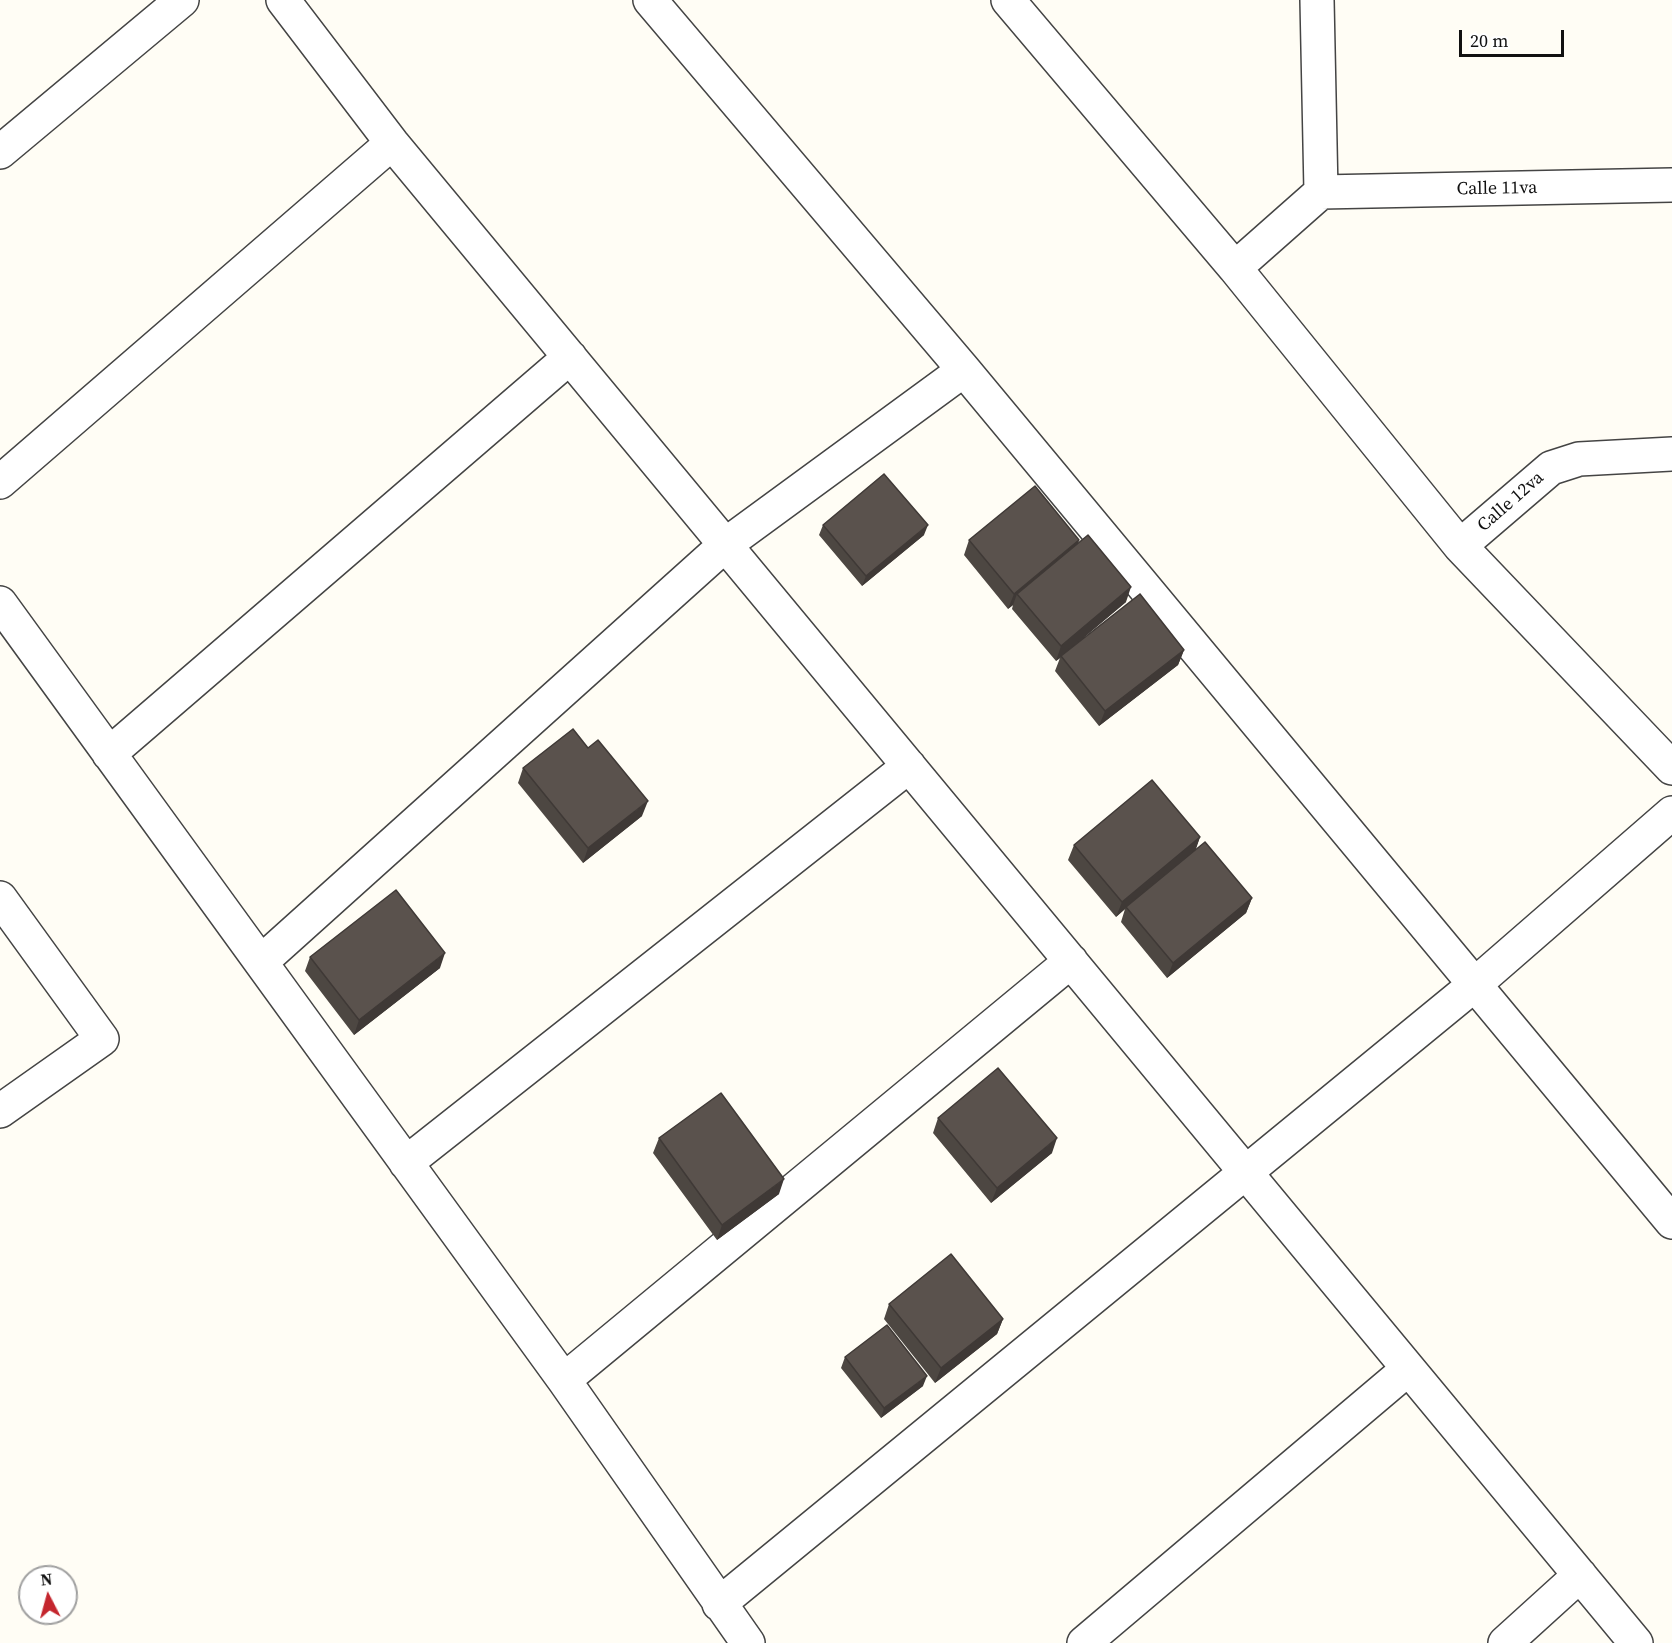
<!DOCTYPE html>
<style>
body{margin:0}
#map{position:relative;width:1672px;height:1643px;overflow:hidden;background:#fffdf5;font-family:"Source Serif 4",serif}
canvas{display:block}
.north{position:absolute;left:18px;top:1565px;width:60px;height:60px;box-sizing:border-box;background:#fff;border:2px solid #a0a0a0;border-radius:50%;rotate:354deg;font-size:16px;font-weight:700;line-height:24px;text-align:center;color:#111}
.north::after{content:'';display:block;margin:auto;width:21px;height:27px;background:#c4262e;clip-path:polygon(50% 0,100% 100%,50% 72%,0 100%)}
.scale{position:absolute;left:1459px;top:30px;width:105px;height:27px;box-sizing:border-box;border:3px solid #111;border-top:0;padding-left:8px;font-size:18px;line-height:21px;white-space:nowrap;color:#111;-webkit-text-stroke:4px #fff;paint-order:stroke}
</style>
<div id="map">
<canvas width="1672" height="1643"></canvas>
<div class="north">N</div>
<div class="scale">20 m</div>
</div>
<script>
const g = document.querySelector('canvas').getContext('2d');
g.lineJoin = 'round';
const shape = rows => new Path2D(rows.map(r => 'M' + r).join(''));
function strokePath(path, color, width, dash) { g.strokeStyle = color; g.lineWidth = width; g.lineCap = dash ? 'butt' : 'round'; g.setLineDash(dash || []); g.stroke(path); }
function paint(path, color) { g.fillStyle = color; g.fill(path, 'evenodd'); }
function drawText(font, color, halo, rows, align = 'center') {
  g.font = font + ' "Source Serif 4",serif'; g.lineWidth = 6; g.setLineDash([]); g.textBaseline = 'middle'; g.strokeStyle = halo; g.fillStyle = color; for (const [text, x, y, turn = 0] of rows) {
    g.save(); g.translate(x, y); g.rotate((+turn || 0) * Math.PI / 180); g.textAlign = isNaN(turn) ? turn : align; if (halo) g.strokeText(text, 0, 0); g.fillText(text, 0, 0); g.restore();
  }
}
const street = shape([
 [283,0,392,143,1636,1643],
 [650,0,964,370,1672,1222],
 [1008,0,1235,268,1460,546,1672,768],
 [0,152,182,0],
 [1321,192,1672,185],
 [1235,268,1321,192,1317,0],
 [0,482,392,143],
 [1460,546,1551,468,1579,459,1672,454],
 [0,603,564,1380,748,1643],
 [109,754,570,357],
 [0,898,102,1039,0,1111],
 [261,962,725,545,964,370],
 [406,1163,909,766],
 [564,1380,1071,961],
 [719,1604,1473,986,1672,813],
 [1084,1643,1408,1369],
 [1505,1643,1580,1575]
]);
const wall = shape([
 [823,525,924,535,862,586,819,535],
 [969,540,1079,540,1078,543,1126,602,1084,637,1184,650,1178,665,1099,726,1055,671,1060,658,1056,661,1012,609,1013,605,1008,609,964,555],
 [523,768,642,816,583,863,518,783],
 [1200,837,1195,850,1252,898,1246,913,1167,978,1121,922,1125,909,1116,917,1068,860,1074,845],
 [310,957,440,968,354,1035,305,971],
 [938,1118,1052,1153,991,1203,933,1133],
 [659,1138,779,1194,717,1240,653,1153],
 [889,1304,1003,1319,997,1334,935,1383,884,1319],
 [845,1357,923,1386,881,1418,841,1368]
]);
const shadedWall = shape([
 [928,525,924,535,862,586,866,576],
 [1079,540,1074,555,1017,594,1013,605,1008,609,1014,594],
 [1131,587,1126,602,1061,657,1061,656,1060,658,1056,661,1061,646],
 [1184,650,1178,665,1099,726,1105,711],
 [648,801,642,816,583,863,588,848],
 [1200,837,1195,852,1126,907,1125,909,1116,917,1122,902],
 [1252,898,1246,913,1167,978,1173,963],
 [445,953,440,968,354,1035,359,1020],
 [1057,1138,1052,1153,991,1203,997,1188],
 [784,1179,779,1194,717,1240,722,1225],
 [1003,1319,997,1334,935,1383,941,1368],
 [927,1376,923,1386,881,1418,884,1408]
]);
const building = shape([
 [884,474,928,525,866,576,823,525,884,474],
 [1035,486,1079,540,1014,594,969,540,1035,486],
 [1088,535,1131,587,1061,646,1017,594,1088,535],
 [1140,594,1184,650,1105,711,1061,656,1140,594],
 [573,729,588,748,598,740,648,801,588,848,523,768,573,729],
 [1152,780,1200,837,1122,902,1074,845,1152,780],
 [1205,842,1252,898,1173,963,1126,907,1205,842],
 [396,890,445,953,359,1020,310,957,396,890],
 [998,1068,1057,1138,997,1188,938,1118,998,1068],
 [721,1093,784,1179,722,1225,659,1138,721,1093],
 [951,1254,1003,1319,941,1368,889,1304,951,1254],
 [887,1325,927,1376,884,1408,845,1357,887,1325]
]);
const streetNames = [
 ["Calle 11va",1497,189,-1],
 ["Calle 12va",1511,502,-41]
];
strokePath(street, '#444', 36);
strokePath(street, '#fff', 33);
paint(wall, '#4d4742');
paint(shadedWall, '#3f3936');
paint(building, '#5a524d');
strokePath(building, '#3f3936', 1.5);
drawText('18px', '#111', '#fff', streetNames);
</script>
